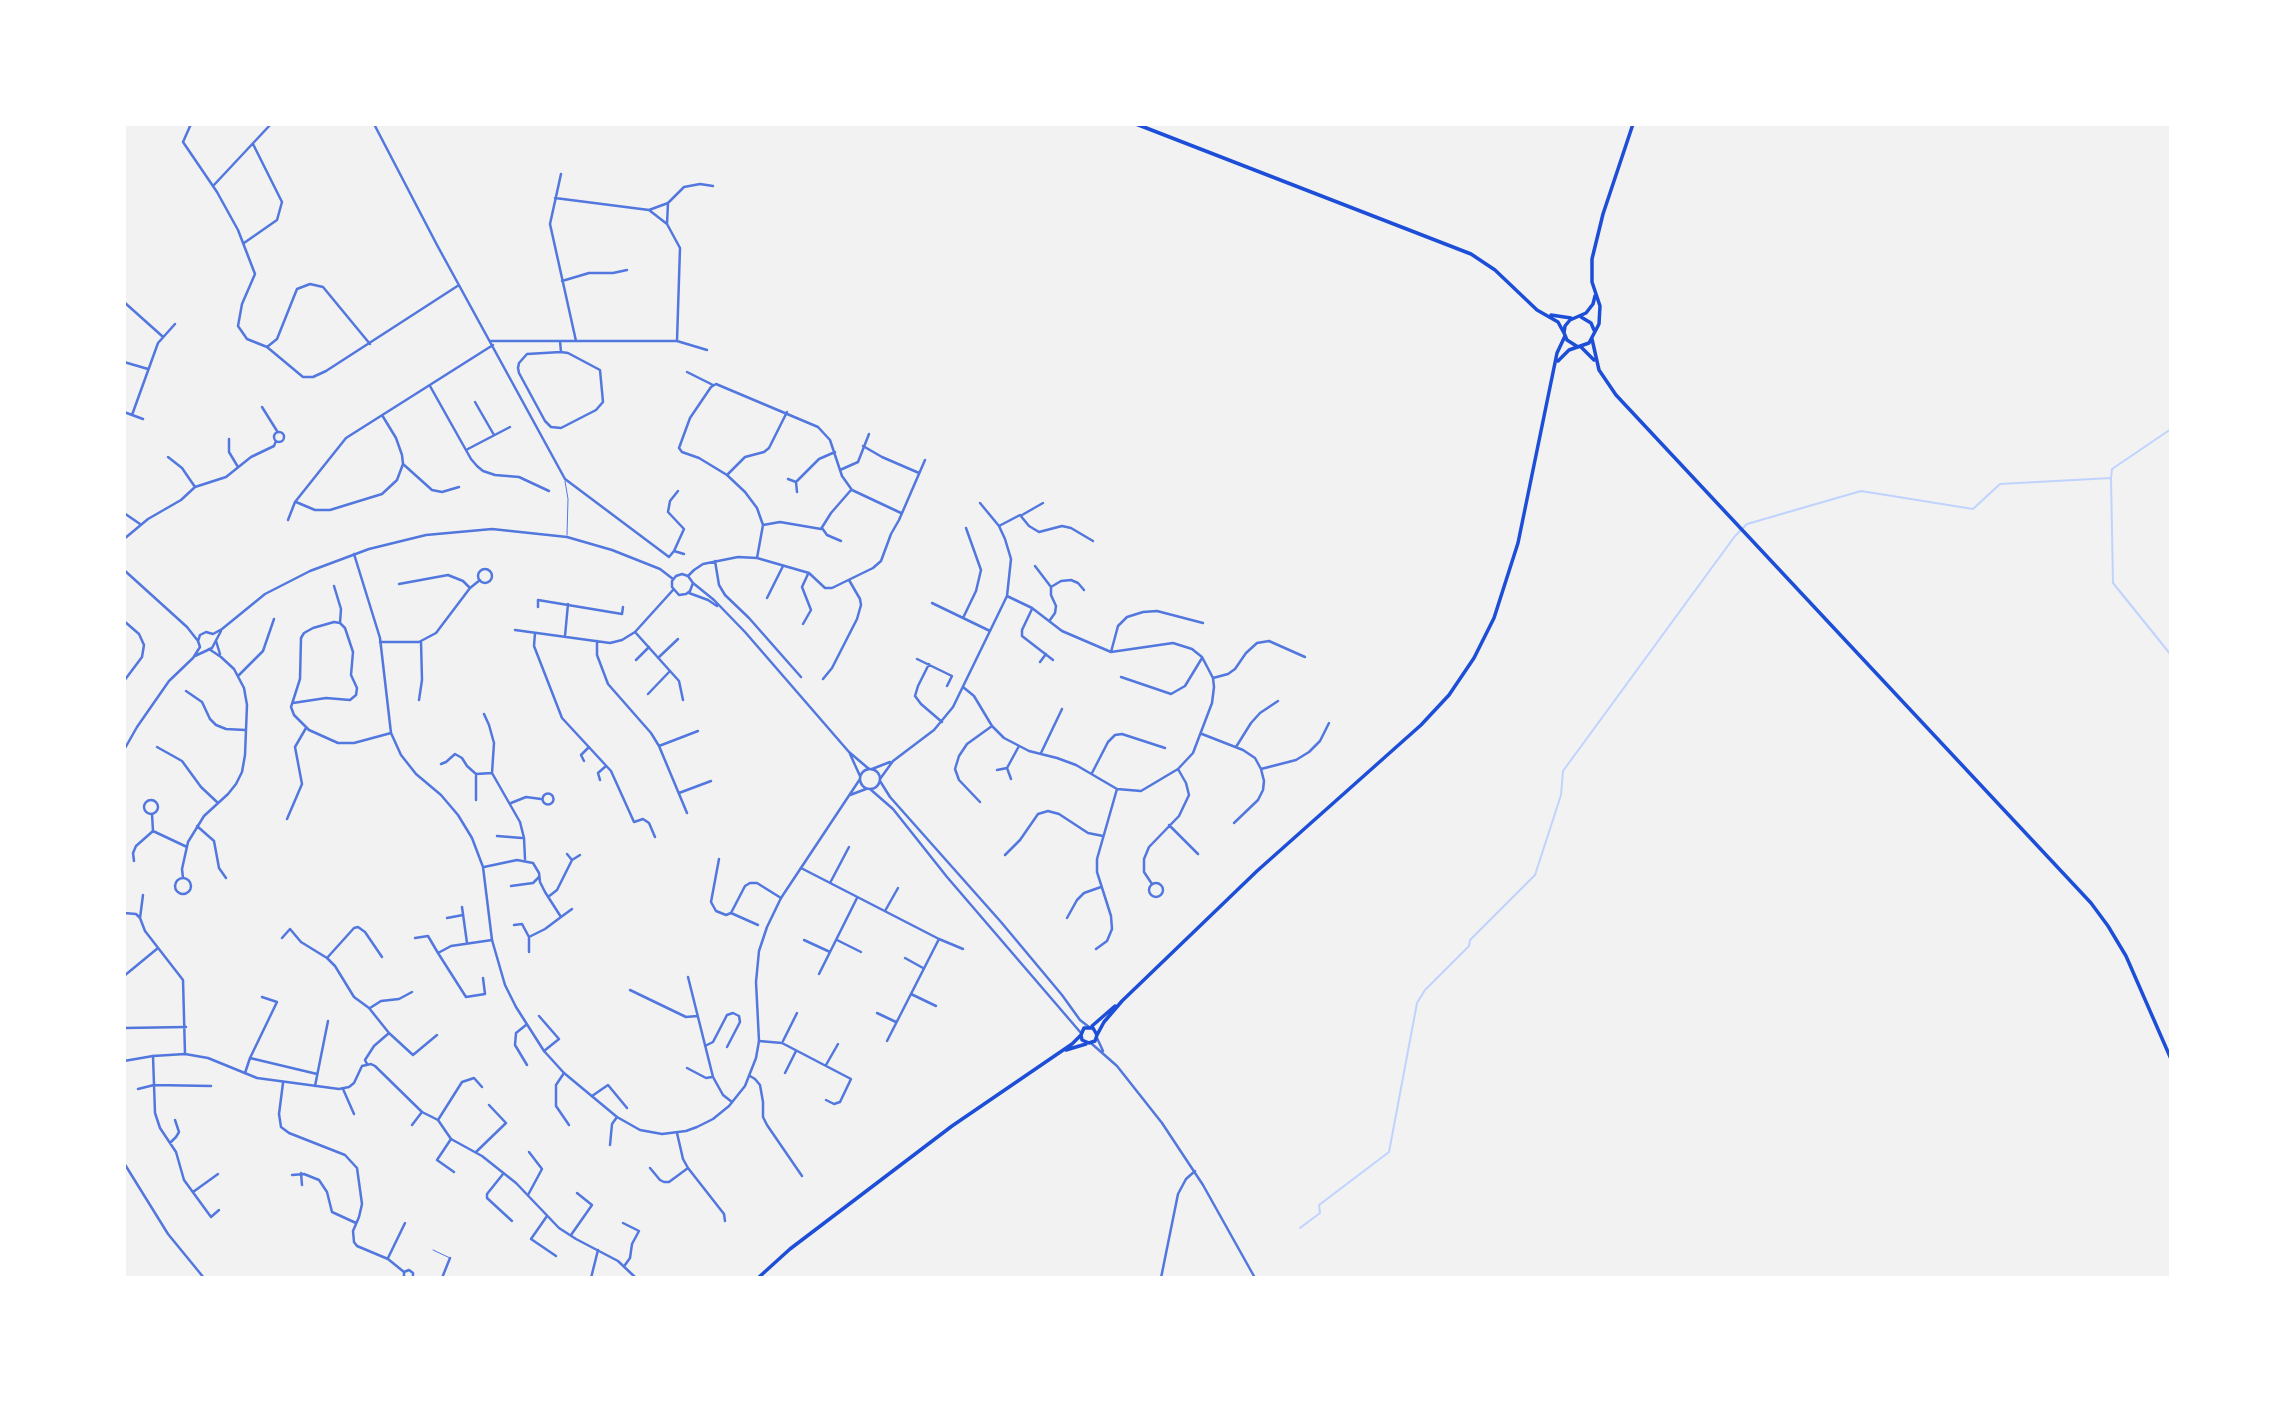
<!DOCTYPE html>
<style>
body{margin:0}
#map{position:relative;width:2295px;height:1402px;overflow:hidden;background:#f2f2f2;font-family:Spectral,serif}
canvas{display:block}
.frame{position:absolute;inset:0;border:126px solid #fff;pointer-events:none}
</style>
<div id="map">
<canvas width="2295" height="1402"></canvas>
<div class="frame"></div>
</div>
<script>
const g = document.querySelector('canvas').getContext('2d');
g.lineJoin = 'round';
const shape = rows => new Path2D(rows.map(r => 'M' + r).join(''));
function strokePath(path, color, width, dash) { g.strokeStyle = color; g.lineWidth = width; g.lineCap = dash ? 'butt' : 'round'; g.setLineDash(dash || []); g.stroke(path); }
const stream = shape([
 [2171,429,2112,469,2111,478,2113,583,2171,655],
 [1300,1228,1320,1213,1319,1205,1389,1152,1417,1003,1425,990,1469,946,1470,940,1535,875,1561,795,1563,771,1735,536,1747,524,1861,491,1973,509,2000,484,2111,478]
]);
const service = shape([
 [565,481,568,499,567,535],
 [433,1250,450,1258]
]);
const minor = shape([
 [191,124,183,142,217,192,238,230,255,274,242,304,238,326,247,339,267,347,303,377,313,377,326,371,459,285],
 [374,124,437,245,565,479,669,557,674,551,684,529,668,512,670,501,678,491],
 [561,174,550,224,576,341],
 [213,186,271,124],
 [555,198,649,210,667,224,680,248,677,341],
 [649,210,668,203,684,187,700,184,713,186],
 [667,224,668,203],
 [244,243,277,220,282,202,253,144],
 [562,281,589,273,613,273,627,270],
 [124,302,162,336],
 [491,341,677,341,707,350],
 [560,341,561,352,568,353,600,370,603,402,596,410,561,428,551,427,545,421,519,373,518,368,519,363,527,354,561,352],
 [267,347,277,339,297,289,310,284,323,287,370,344],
 [124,362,148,369],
 [687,372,713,385],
 [430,386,471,459,477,466,483,471,495,475,519,477,549,491],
 [475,402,494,435],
 [262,407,277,431],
 [124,412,143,419],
 [132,415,158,343,175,324],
 '274 437a5 5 0 1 1 10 0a5 5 0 1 1-10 0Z',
 [229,439,229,452,238,467],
 [863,446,882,457,919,473],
 [466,450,510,427],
 [168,457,182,468,195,487],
 [403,464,432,490,442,492,459,487],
 [840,470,858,462,869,434],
 [727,475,745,457,764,452,769,448,787,412],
 [788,479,796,482,797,492],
 [796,482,819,459,835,452],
 [296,502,315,510,330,510,382,494,397,480,403,464,402,455,396,438,382,415],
 [124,513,140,524],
 [1022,515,1043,503],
 [288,520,295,502,346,438,493,345],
 [763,525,780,522,821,529,831,513,851,490],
 [999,526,1020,515,1029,526,1039,532,1062,526,1071,528,1093,541],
 [822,528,827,535,841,541],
 [124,539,148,519,181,500,195,487,226,477,251,457,274,446,276,441],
 [674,551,684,554],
 [757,558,763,525,757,508,745,492,727,475,699,458,682,452,679,448,690,418,711,387,716,384,818,427,830,440,842,476,852,490,901,513],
 [715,561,719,585,725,595,749,618,801,677],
 [1035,566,1051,587],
 '478 576a7 7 0 1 1 14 0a7 7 0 1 1-14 0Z',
 [688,576,694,570,703,564,738,557,757,558,809,573,825,588,832,588,873,568,881,561,891,534,899,520,925,460],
 [399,584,448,575,463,581,469,587],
 [334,586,341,609,340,623],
 [767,598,783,566],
 [932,603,990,631],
 [538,607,538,600,622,614,623,607],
 [1032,609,1022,630,1022,636,1053,660],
 [963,618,976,591,981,570,966,528],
 [1050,620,1055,613,1056,606,1051,595,1051,587,1061,581,1071,580,1078,583,1084,590],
 [124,621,139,634,144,645,142,657,124,681],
 [803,624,811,610,802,587,808,574],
 [515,630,610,643,622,640,635,632,673,590],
 [635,632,679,681,683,700],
 [535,633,534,646,562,718,611,771,634,822,643,819,649,823,655,837],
 [565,636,568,604],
 [216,641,220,654],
 [597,641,597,655,608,684,651,733,659,746,687,813],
 [380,642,419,642,436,633,470,588,480,580],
 [1111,652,1118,626,1127,617,1143,612,1157,611,1203,623],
 [658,658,678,639],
 [917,659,952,676,947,686],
 [636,660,649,647],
 [1040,662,1046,654],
 [929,664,918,686,915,696,921,704,942,722],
 [238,676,263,651,274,619],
 [1121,677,1171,694,1185,686,1202,658],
 [1213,678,1228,674,1235,669,1246,653,1257,643,1269,641,1305,657],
 [823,679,832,668,857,619,861,605,860,599,849,580],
 [963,687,974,696,992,726,1004,738,1029,751,1057,758,1076,765,1117,789,1141,791,1178,769,1193,753,1212,703,1214,687,1213,678,1202,657,1192,649,1173,643,1111,652,1062,631,1032,608,1007,596],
 [186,691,202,702,210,719,216,725,226,729,245,730],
 [648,694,670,671],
 [419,700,422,680,421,641],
 [293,703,326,698,350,700,356,695,357,688,351,675,353,652,345,628,340,623,334,622,313,628,304,633,301,638,300,679,291,707,294,715,309,730,338,743,354,743,391,733],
 [484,714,489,725,494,743,492,773],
 [1202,734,1243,750,1255,758,1261,769,1264,781,1263,790,1258,800,1234,823],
 [659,746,698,731],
 [157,747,182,761,201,787,218,803],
 [1236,747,1251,723,1260,713,1278,701],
 [1041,753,1062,709],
 [584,761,581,755,589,747],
 [441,764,446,762,455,754,462,758,467,766,476,774,492,773,520,822,524,838,525,859],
 [872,769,890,762],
 [1261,769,1296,760,1309,752,1320,741,1329,723],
 [997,770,1007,768],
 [1092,773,1108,742,1115,735,1122,734,1165,748],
 [880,779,893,761,934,730,953,707,1007,596,1011,559,1005,539,999,526,980,503],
 [1011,779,1007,768,1019,746],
 [600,780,598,773,606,766],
 [679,793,711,781],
 '542.5 799a5.5 5.5 0 1 1 11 0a5.5 5.5 0 1 1-11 0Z',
 '144 807a7 7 0 1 1 14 0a7 7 0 1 1-14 0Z',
 [476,800,476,776],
 [980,802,959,780,955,769,959,756,967,744,992,726],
 [511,803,526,797,541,799],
 [152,814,153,831],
 [287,819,302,784,295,747,306,728],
 [1169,825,1198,854],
 [197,826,214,841,219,868,226,878],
 [497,836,522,838],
 [567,854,572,860],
 [1005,855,1020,840,1038,814,1048,811,1059,814,1088,833,1103,836],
 [719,859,711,902,716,911,726,915,731,913,745,886,750,883,757,883,781,898],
 [134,861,133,853,136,846,153,831,187,847],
 [484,867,517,860,533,863,539,873,540,882,545,892,561,917,545,929,529,937,522,924,514,925],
 [801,868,939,939,963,949],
 '175 886a8 8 0 1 1 16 0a8 8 0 1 1-16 0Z',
 [183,878,182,869,188,842,204,816,228,794,236,784,242,772,245,755,247,705,244,688,234,669,221,657,209,649],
 '1149 890a7 7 0 1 1 14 0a7 7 0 1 1-14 0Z',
 [830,883,849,847],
 [1152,884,1144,872,1144,859,1149,847,1179,816,1189,795,1186,783,1178,769],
 [511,886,533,883,539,877],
 [548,897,557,890,572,860,580,855],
 [462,907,467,943],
 [885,911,898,888],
 [124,913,136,914,140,918,145,931,183,980,185,1054],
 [731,913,758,925],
 [561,917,572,909],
 [140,918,143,895],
 [447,918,463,915],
 [1067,918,1077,900,1084,893,1101,887],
 [282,938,290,929,301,942,327,958,335,966,354,997,369,1008,389,1033,374,1046,365,1060,367,1064],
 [415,938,428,936,438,953,451,946,492,940],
 [804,940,830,952],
 [837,940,861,952],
 [1096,949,1107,941,1112,929,1111,916,1097,872,1097,859,1117,789],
 [529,952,529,938],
 [438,953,466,997,485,994,483,978],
 [327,958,354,928,358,927,365,932,382,957],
 [905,958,923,968],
 [819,974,857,898],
 [124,976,158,948],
 [688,977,713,1077,723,1095,732,1102],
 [630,990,686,1017,697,1016],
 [911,994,936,1006],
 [262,997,277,1002,250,1058,317,1074],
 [370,1008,381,1001,399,999,412,992],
 [877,1013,896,1022],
 [539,1016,559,1039,544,1051],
 [526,1025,516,1033,515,1045,527,1065],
 [124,1028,186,1027],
 [389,1033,413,1055,437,1035],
 [759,1041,782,1043,851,1079,840,1102,834,1104,826,1100],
 [783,1041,797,1013],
 [887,1041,939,939],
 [705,1046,713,1042,727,1015,733,1013,739,1016,740,1022,727,1047],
 [153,1056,155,1113,160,1128,176,1152,184,1180,211,1217,219,1210],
 [826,1065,838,1044],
 [687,1068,706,1078,712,1077],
 [245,1073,250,1058],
 [564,1073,556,1085,556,1106,569,1125],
 [785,1073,796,1051],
 [750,1076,755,1079,760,1085,763,1102,763,1117,767,1125,802,1176],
 [283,1083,279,1114,281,1127,289,1133,345,1155,357,1168,362,1204,359,1217,353,1231,354,1242,357,1246,388,1259,404,1272],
 [315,1086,328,1021],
 [138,1089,154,1085,211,1086],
 [343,1089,354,1114],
 [592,1096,608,1085,627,1108],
 [438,1120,462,1082,474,1078,482,1087],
 [412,1125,422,1112],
 [677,1133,683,1159,688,1168],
 [451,1139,437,1160,454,1172],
 [170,1143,176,1137,179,1132,175,1120],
 [610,1145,612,1124,617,1117],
 [476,1152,506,1123,489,1105],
 [650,1168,660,1180,664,1182,669,1182,688,1168,724,1214,725,1221],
 [301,1173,302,1185],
 [503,1174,487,1194,487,1198,512,1221],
 [292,1175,304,1174,319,1180,327,1192,332,1212,356,1223],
 [193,1192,218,1174],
 [528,1195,542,1169,529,1152],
 [547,1216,531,1239,556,1256],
 [623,1223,639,1231,632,1244,630,1258,625,1265],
 [571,1235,592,1205,577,1193],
 [388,1258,405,1223],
 [404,1278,404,1272,409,1270,413,1273,413,1278],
 [442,1278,450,1258],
 [591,1278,598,1250]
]);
const tertiary = shape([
 [354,554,380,638,391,733,401,755,416,774,441,795,458,815,472,838,483,867,492,940,505,985,516,1007,544,1051,564,1073,617,1117,640,1130,662,1134,686,1131,697,1127,713,1119,729,1106,745,1086,756,1058,759,1041,756,982,759,951,767,927,781,898,860,779],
 [124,570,187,627,198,641],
 [693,583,690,591,686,594,679,595,672,587,672,581,676,576,682,574,688,576,693,583,714,600,745,632,849,752,869,769],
 [689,593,708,600,717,606],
 [213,634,222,629,265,594,310,571,369,549,426,535,492,529,567,537,612,550,660,569,673,579],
 [200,647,198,641,200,635,206,632,213,634],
 [195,656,212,648,221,631],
 [124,750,137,727,169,681,193,658,200,647],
 [850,754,860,776],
 '860 779a10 10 0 1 1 20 0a10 10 0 1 1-20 0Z',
 [880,781,890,797,1001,922,1062,995,1080,1020,1089,1027],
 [870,789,893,809,947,877,1081,1033],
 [850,795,866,789],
 [1097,1038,1103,1051],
 [1092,1044,1117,1066,1162,1123,1203,1185,1255,1278],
 [124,1061,153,1056,185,1054,208,1058,257,1078,339,1089,349,1087,354,1083,362,1066,371,1064,375,1066,422,1112,438,1120,451,1139,482,1156,516,1183,559,1228,576,1239,618,1261,636,1278],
 [124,1163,168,1234,204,1278],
 [1161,1278,1178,1194,1186,1179,1195,1171]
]);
const primary = shape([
 [1136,124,1471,254,1495,270,1537,310,1558,322,1564,333],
 [1551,315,1571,318],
 [1581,317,1591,323,1594,330],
 [1592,339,1599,370,1616,395,2091,903,2108,926,2126,956,2171,1059],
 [1578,347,1567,340,1564,333,1565,326,1570,320,1586,313,1593,304,1595,296],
 [1581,347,1594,360],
 [1558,361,1569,350,1589,343,1599,324,1600,306,1592,282,1592,259,1603,214,1633,124],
 [1092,1026,1115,1006],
 [1097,1035,1104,1022,1122,1001,1257,871,1421,725,1449,695,1474,658,1494,618,1518,543,1557,353,1565,336],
 [1066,1050,1086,1044],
 [758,1278,790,1249,952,1126,1072,1044,1081,1035,1084,1028,1093,1028,1097,1035,1095,1041,1089,1043,1082,1040,1081,1035]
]);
strokePath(stream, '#bfd3fe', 2);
strokePath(service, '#5277de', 1);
strokePath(minor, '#5277de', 2.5);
strokePath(tertiary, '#5277de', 2.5);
strokePath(primary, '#1d4ed8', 3.5);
</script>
